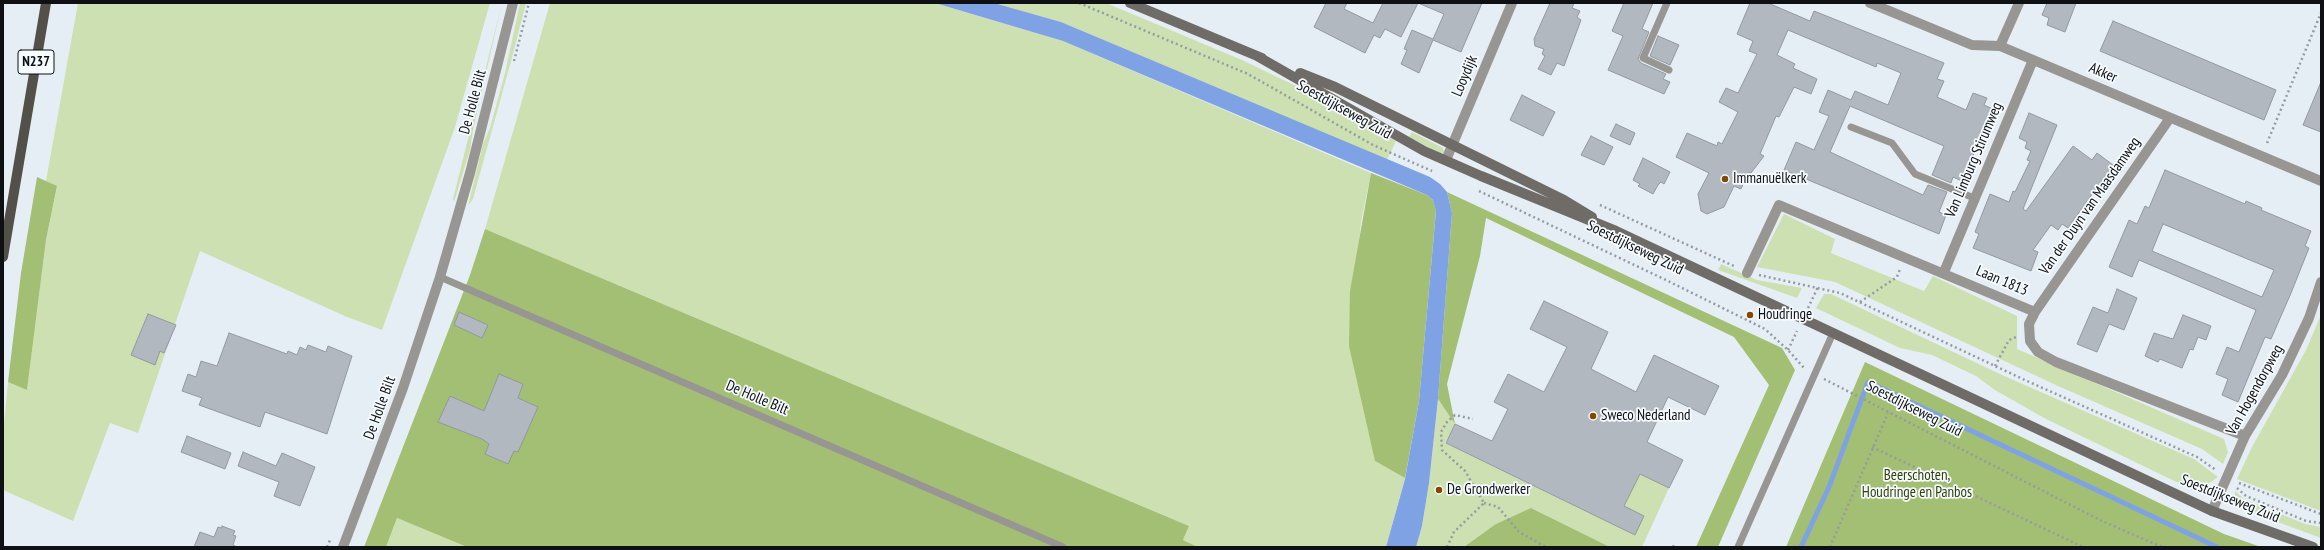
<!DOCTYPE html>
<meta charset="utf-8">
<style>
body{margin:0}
#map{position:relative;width:2324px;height:550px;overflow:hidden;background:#e6eef5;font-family:"PT Sans Narrow",sans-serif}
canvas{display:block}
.frame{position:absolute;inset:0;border:4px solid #0e1013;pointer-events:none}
</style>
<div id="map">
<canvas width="2324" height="550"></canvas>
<div class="frame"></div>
</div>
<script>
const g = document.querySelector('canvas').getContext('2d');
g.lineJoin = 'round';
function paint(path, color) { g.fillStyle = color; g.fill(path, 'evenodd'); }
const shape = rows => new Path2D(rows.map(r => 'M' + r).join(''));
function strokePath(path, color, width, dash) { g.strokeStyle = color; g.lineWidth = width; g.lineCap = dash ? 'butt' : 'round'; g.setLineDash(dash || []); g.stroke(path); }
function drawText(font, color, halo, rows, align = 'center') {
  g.font = font + ' "PT Sans Narrow",sans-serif'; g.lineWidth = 3.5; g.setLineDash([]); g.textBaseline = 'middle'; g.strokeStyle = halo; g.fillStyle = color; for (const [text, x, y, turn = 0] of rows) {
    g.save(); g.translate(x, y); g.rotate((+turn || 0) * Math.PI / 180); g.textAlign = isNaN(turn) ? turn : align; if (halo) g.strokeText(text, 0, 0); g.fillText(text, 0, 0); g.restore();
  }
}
const green = shape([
 [78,3,490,3,455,127,382,330,347,317,200,251,138,433,110,423,73,521,3,490,3,434,8,382,27,390,46,240,57,187,46,181],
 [502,3,473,130,470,150,454,202,453,199],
 [520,3,526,3,513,54,473,199,468,206,483,144,490,128,505,73],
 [550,3,935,3,1063,41,1371,173,1361,222,1358,254,1375,461,1405,478,1386,547,1198,547,1183,540,1189,526,485,229],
 [994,3,1106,3,1242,60,1321,98,1396,141,1387,160,1061,22],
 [1412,132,1443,148,1444,152,1441,154,1409,137],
 [1784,214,1835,239,1831,253,1924,291,1933,276,2017,316,2017,349,2224,439,2228,452,2223,464,2202,449,2058,386,1835,282,1757,267],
 [1721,264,1757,280,1802,288,1797,298,1718,270],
 [1824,294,1831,294,2002,375,2194,459,2218,477,2201,489,2193,490,2044,418,1995,390,1976,376,1932,355,1900,348,1816,308],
 [2321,315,2320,351,2321,511,2237,479,2252,447,2306,350],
 [1438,399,1455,424,1445,443,1635,535,1644,516,1624,506,1630,493,1617,463,1669,488,1642,547,1610,547,1531,508,1464,547,1416,547,1422,526,1429,483],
 [2235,491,2244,499,2305,524,2321,527,2321,538,2234,506],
 [397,518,467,547,386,547]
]);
const forest = shape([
 [1371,173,1427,195,1433,200,1436,210,1419,401,1405,478,1375,461,1349,346,1350,291],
 [37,177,57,186,46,240,27,390,8,382,21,273],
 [1447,192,1782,348,1795,370,1718,547,1696,547,1769,385,1734,337,1486,218,1480,256,1447,384,1455,424,1438,399,1452,213],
 [485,229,1189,526,1183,540,1198,547,467,547,397,518,386,547,364,547,470,275],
 [1865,362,2224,534,2261,547,1786,547],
 [1531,508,1610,547,1464,547,1496,524]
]);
const water = shape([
 [935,3,994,3,1061,22,1430,177,1440,184,1447,192,1452,213,1438,399,1429,483,1422,526,1416,547,1386,547,1405,479,1419,401,1436,211,1433,200,1427,195,1063,41]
]);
const stream = shape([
 [1801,547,1829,487,1868,382,2217,547]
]);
const building = shape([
 [1326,3,1347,3,1344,9,1373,23,1383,3,1482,3,1461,52,1433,40,1419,73,1401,64,1407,50,1404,49,1412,30,1433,39,1444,14,1418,3,1401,37,1385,29,1380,38,1374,35,1365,53,1314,27,1326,3],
 [1550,3,1574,3,1572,8,1580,11,1577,17,1581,20,1564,66,1557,63,1551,75,1538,69,1545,56,1542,54,1544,49,1535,46,1534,39,1550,3],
 [1624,3,1653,3,1642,29,1649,32,1638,59,1641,63,1666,74,1663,79,1670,82,1664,94,1608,70,1623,36,1612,31,1624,3],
 [1750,3,1768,3,1810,21,1814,11,1944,63,1937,79,1944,81,1937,97,1966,110,1973,93,1987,98,1984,105,1993,109,1962,181,1953,177,1951,183,1932,175,1944,146,1850,106,1830,152,1923,195,1928,185,1947,192,1939,212,1946,215,1939,234,1784,170,1796,142,1814,150,1829,116,1819,112,1828,90,1851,100,1855,91,1888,105,1901,73,1877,63,1876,67,1788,30,1777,55,1795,64,1793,68,1817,79,1811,94,1794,87,1779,117,1776,116,1760,154,1764,156,1751,173,1748,173,1741,189,1734,186,1724,207,1707,214,1701,211,1698,194,1709,173,1676,157,1687,133,1717,146,1718,142,1722,144,1738,112,1719,102,1726,88,1738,93,1757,54,1749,51,1753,41,1737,34,1750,3],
 [2047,3,2076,3,2065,32,2047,25,2049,18,2042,15,2047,3],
 [2113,21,2276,90,2264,120,2100,51,2113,21],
 [1658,36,1679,45,1670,65,1650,56,1658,36],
 [2321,82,2321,132,2303,125,2321,82],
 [1522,95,1555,112,1543,136,1510,120,1522,95],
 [2029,113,2057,125,2023,209,2026,211,2073,146,2092,160,2097,153,2113,165,2068,228,2062,224,2058,230,2051,225,2033,250,2038,252,2031,271,1973,248,1979,234,1975,232,1990,194,2009,202,2013,191,2015,192,2030,161,2027,160,2031,151,2025,148,2027,142,2019,138,2029,113],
 [1616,124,1635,133,1630,145,1610,136,1616,124],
 [1591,136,1613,147,1604,165,1581,155,1591,136],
 [1643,158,1670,172,1664,184,1661,182,1658,185,1653,194,1638,186,1640,184,1633,180,1643,158],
 [2165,170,2245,204,2246,201,2262,208,2261,210,2311,231,2305,246,2309,248,2291,293,2271,339,2265,337,2238,402,2222,395,2228,379,2216,374,2227,347,2239,352,2256,310,2139,260,2132,277,2109,267,2129,220,2137,224,2145,206,2149,208,2165,170],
 [2163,224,2274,270,2262,297,2152,251,2163,224],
 [2117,289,2137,298,2124,330,2109,324,2097,352,2077,344,2093,307,2108,313,2117,289],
 [1544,301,1608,332,1591,369,1636,392,1654,355,1719,386,1705,415,1668,397,1647,442,1683,460,1669,488,1640,474,1624,506,1644,516,1635,535,1446,443,1455,424,1492,441,1508,409,1494,402,1508,374,1544,392,1567,347,1530,329,1544,301],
 [459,312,488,325,482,338,454,325,459,312],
 [148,314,176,325,164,353,160,351,155,365,131,355,148,314],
 [2183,315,2211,326,2206,340,2198,337,2193,350,2190,349,2182,368,2160,359,2158,362,2145,356,2154,333,2173,339,2183,315],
 [229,333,287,354,288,351,297,355,300,347,306,350,308,345,326,352,328,346,352,356,327,434,265,412,260,427,199,405,202,398,182,391,188,374,196,377,201,361,217,366,229,333],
 [499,374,523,384,518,398,538,407,518,452,514,451,508,464,485,454,489,444,482,439,438,422,450,396,484,411,499,374],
 [187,436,231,453,225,469,181,452,187,436],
 [243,452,276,466,282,453,315,467,300,506,274,496,279,482,238,466,243,452],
 [222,526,235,531,233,535,236,536,233,545,237,547,194,547,200,532,214,537,218,527,222,528,222,526]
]);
const path = shape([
 [1079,3,1248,74,1373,145,1432,171],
 [514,61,529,3],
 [2267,143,2321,13],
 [1479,191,1668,281,1765,329,1788,350,1804,368],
 [1600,205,1736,267],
 [1759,275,1840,293,2027,381,2197,457,2216,470],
 [1860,302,1897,277,1900,269],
 [1808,308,1818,287],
 [1788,350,1797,331],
 [1995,366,2009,340,2016,337],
 [1824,379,2102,521,2162,547],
 [1872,447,2083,547],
 [2239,483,2321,514],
 [2237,488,2246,496,2306,521,2321,523],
 [1484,503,1498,507,1519,532,1546,547],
 [327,547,330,540],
 [1447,547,1454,532,1484,503,1465,471,1442,450,1441,432,1447,422,1455,415,1473,419],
 [1673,547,1675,543],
 [1830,547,1888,413]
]);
const service = shape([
 [1667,3,1643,58,1669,70],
 [1851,127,1892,143,1915,174,1974,198],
 [440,277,1063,547],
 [1738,547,1833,333]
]);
const minor = shape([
 [1870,3,1972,45,2000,46,2321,181],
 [2000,46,2019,3],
 [1446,160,1512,3],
 [1944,272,2033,60],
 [1747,273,1779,205,2035,312,2029,324,2030,341,2038,352,2056,362,2245,436],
 [2035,312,2170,118],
 [2212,511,2245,436,2282,375,2309,318,2321,282],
 [343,547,403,388,440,277,470,173,513,3]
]);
const secondary = shape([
 [1130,3,1262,58],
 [1257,56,1424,151,1481,176,1616,231,2212,511,2313,547],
 [1300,73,1335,87,1564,200,1592,217]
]);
const primary = shape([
 [3,257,46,3]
]);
const markers = [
 [1725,179,4,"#844801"],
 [1750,315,4,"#844801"],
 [1593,416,4,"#844801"],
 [1439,490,4,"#844801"]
];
const shields = [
 [36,62,36]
];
const shieldNames = [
 ["N237",36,62]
];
const streetNames = [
 ["Akker",2103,73,23],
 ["Looydijk",1465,76,-67],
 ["De Holle Bilt",473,102,-75],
 ["Soestdijkseweg Zuid",1344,110,29],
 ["Van Limburg Stirumweg",1974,160,-67],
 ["Van der Duyn van Maasdamweg",2090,206,-55],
 ["Soestdijkseweg Zuid",1635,248,26],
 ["Laan 1813",2002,281,23],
 ["Van Hogendorpweg",2255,390,-61],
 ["De Holle Bilt",757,398,23],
 ["De Holle Bilt",380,408,-70],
 ["Soestdijkseweg Zuid",1914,409,27],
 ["Soestdijkseweg Zuid",2230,499,22]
];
const poiNames = [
 ["Immanuëlkerk",1733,179],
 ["Houdringe",1758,315],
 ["Sweco Nederland",1601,416],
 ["De Grondwerker",1447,490]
];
const parkNames = [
 ["Beerschoten,",1917,476],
 ["Houdringe en Panbos",1917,493]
];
paint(green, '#cde0b1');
paint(forest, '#a3bf73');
paint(water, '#7fa2e5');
strokePath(stream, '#7fa2e5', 5);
paint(building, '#b1b8bf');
strokePath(building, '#92989f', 1);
strokePath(path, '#969ba1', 2.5, [2, 3]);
strokePath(service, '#989692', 7);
strokePath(minor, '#989692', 10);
strokePath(secondary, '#6f6c67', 10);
strokePath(primary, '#534f49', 10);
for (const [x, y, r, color] of markers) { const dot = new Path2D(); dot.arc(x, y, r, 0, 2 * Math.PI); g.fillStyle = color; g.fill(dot); strokePath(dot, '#f6fbff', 1.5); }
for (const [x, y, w] of shields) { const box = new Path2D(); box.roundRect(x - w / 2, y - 12, w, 24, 3); g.fillStyle = '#f6fbff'; g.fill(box); strokePath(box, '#0e1013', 1); }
drawText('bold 14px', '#0e1013', null, shieldNames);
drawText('15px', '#0e1013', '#f6fbff', streetNames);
drawText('15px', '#0e1013', '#f6fbff', poiNames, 'left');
drawText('15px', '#304108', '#f6fbff', parkNames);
</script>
